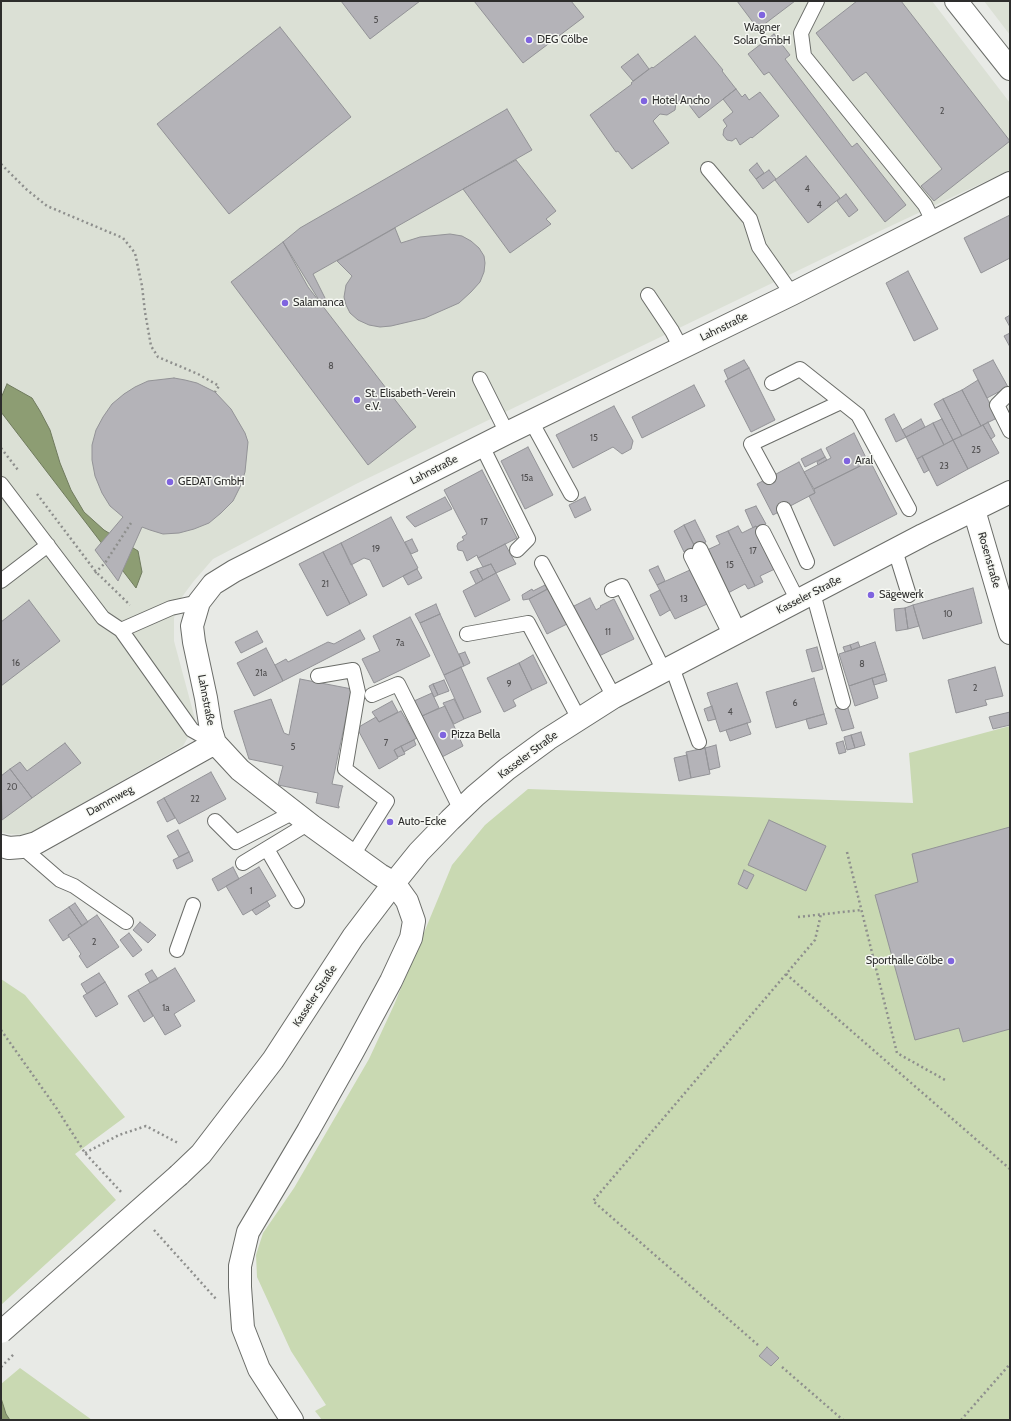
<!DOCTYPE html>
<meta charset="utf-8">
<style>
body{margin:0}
#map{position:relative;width:1011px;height:1421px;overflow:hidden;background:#e8eae6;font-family:Cabin,sans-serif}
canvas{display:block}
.frame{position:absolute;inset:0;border:2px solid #2d2d2c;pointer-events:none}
</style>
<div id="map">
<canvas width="1011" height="1421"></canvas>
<div class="frame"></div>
</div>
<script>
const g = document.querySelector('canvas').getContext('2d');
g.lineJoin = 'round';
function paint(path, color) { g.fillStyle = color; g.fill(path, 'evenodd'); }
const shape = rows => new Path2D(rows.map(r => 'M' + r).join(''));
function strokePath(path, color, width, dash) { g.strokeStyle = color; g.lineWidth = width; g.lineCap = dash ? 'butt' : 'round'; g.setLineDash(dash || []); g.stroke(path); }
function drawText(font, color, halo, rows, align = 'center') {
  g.font = font + ' Cabin,sans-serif'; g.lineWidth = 3; g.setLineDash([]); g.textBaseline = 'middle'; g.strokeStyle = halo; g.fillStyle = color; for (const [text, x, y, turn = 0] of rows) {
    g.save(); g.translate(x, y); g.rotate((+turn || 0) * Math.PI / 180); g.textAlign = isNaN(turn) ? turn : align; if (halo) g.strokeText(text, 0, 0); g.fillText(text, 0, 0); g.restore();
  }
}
const built = shape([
 [1,1,932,1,1010,103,1010,170,880,231,356,484,213,559,193,582,179,601,174,618,174,641,195,719,192,730,183,746,27,835,8,834,1,832],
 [984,1,1010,1,1010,35]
]);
const green = shape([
 [1010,726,1010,1420,322,1420,315,1411,326,1405,291,1351,257,1277,256,1255,263,1233,294,1188,369,1059,394,1005,452,865,485,825,528,789,913,803,909,753],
 [1,979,25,995,125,1117,75,1154,116,1200,1,1305],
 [20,1368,92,1420,10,1420,6,1414,1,1398,1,1384]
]);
const water = shape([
 [7,384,32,398,40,411,50,430,60,463,71,490,84,512,104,530,138,551,142,572,136,588,1,412,1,398,7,384],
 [1,1398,6,1414,10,1420,1,1420,1,1398]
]);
const building = shape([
 [341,1,420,1,370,39,341,1],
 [474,1,571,1,584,17,523,63,474,1],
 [737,1,795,1,758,29,737,1],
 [857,1,901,1,1010,141,934,201,921,186,942,169,866,72,853,81,816,33,857,1],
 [280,27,351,117,229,214,157,124,280,27],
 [774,34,790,55,785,59,817,101,852,147,857,143,906,205,885,222,769,72,764,75,748,54,774,34],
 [695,36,723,70,722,71,736,89,699,118,683,97,676,103,675,110,667,115,660,114,653,121,669,143,632,169,618,151,616,152,590,115,632,84,631,83,652,67,653,68,695,36],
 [638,54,649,69,633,81,621,67,638,54],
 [736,89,742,97,745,94,749,100,760,92,779,116,752,138,751,137,740,145,736,138,732,141,727,140,723,135,724,129,727,126,723,120,733,112,723,99,736,89],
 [507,109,532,150,313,274,325,298,322,305,283,242,300,228,507,109],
 [806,156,840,198,808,223,775,180,806,156],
 [516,160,556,211,546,219,551,224,510,253,463,189,516,160],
 [757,163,764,173,756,179,749,170,757,163],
 [769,170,776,179,763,189,756,179,769,170],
 [846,194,858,210,849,217,837,201,846,194],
 [1010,215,1010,258,981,273,964,238,1010,215],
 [395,228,401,243,420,237,450,234,462,236,471,241,479,248,484,256,485,263,484,272,480,282,471,292,459,303,425,318,391,326,380,327,369,325,358,320,350,313,346,305,344,297,346,285,352,276,337,261,395,228],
 [283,242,308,287,416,427,368,465,231,282,283,242],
 [908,271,938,329,914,341,886,283,908,271],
 [1010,315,1010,327,1005,318,1010,315],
 [1010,333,1010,347,1004,336,1010,333],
 [744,360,749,368,728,379,724,370,744,360],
 [993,360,1008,387,987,398,973,370,993,360],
 [749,368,775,420,751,432,725,381,749,368],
 [174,378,185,380,197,383,215,392,231,409,245,433,248,442,245,472,240,487,233,501,221,513,209,523,194,529,179,533,163,534,150,530,142,527,118,581,95,550,123,517,110,506,102,493,95,476,92,460,92,445,96,430,103,417,112,404,124,394,135,387,148,381,174,378],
 [978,380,997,418,981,426,962,390,978,380],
 [694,385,705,406,642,438,632,417,694,385],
 [962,390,981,426,962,436,943,399,962,390],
 [943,399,962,436,953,440,934,404,943,399],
 [614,406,633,441,631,449,622,454,613,447,573,468,556,435,614,406],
 [894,414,906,437,896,442,885,419,894,414],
 [921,419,925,427,906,437,902,430,921,419],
 [942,419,953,440,944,445,933,423,942,419],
 [988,422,995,436,991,439,983,425,988,422],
 [933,423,944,445,917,459,906,437,933,423],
 [983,425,999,453,968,469,953,440,983,425],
 [854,433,868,462,814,489,804,472,831,458,826,448,854,433],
 [953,440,968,469,937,486,922,456,953,440],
 [528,447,553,495,525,509,501,461,528,447],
 [821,449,825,457,805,467,801,459,821,449],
 [922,456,929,470,924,473,917,459,922,456],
 [825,457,827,460,818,465,817,462,825,457],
 [868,457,897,514,834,546,809,496,815,493,814,489,868,462,866,458,868,457],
 [799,462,815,493,773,515,757,484,799,462],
 [482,470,517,538,478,558,477,555,467,561,463,551,458,550,457,546,458,543,464,540,462,537,467,534,444,490,482,470],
 [445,497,452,509,415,527,406,517,445,497],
 [585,497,591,510,575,518,569,505,585,497],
 [756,506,766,524,758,528,756,526,753,528,745,510,756,506],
 [391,517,418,568,383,587,370,560,364,558,351,565,341,543,391,517],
 [695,520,706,542,695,547,684,525,695,520],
 [684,525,695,547,684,552,674,531,684,525],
 [738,526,742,533,756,526,777,568,760,576,763,582,755,586,728,531,738,526],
 [728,531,755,586,748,589,745,584,728,593,707,550,720,544,716,536,728,531],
 [412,539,418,551,411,554,405,542,412,539],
 [341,543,367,595,350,604,323,552,341,543],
 [505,544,516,564,496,573,491,564,483,567,478,558,505,544],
 [323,552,350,604,327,616,299,564,323,552],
 [491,564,496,573,483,580,477,569,491,564],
 [658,566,665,581,657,585,649,570,658,566],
 [417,569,422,578,408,585,403,576,417,569],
 [477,569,483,580,476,584,470,572,477,569],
 [690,570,707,604,675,619,657,585,690,570],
 [496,573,510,600,475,617,463,591,496,573],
 [545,585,547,589,529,599,523,600,522,595,532,589,533,591,545,585],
 [973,588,982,623,923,639,913,605,973,588],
 [548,589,567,624,547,634,529,599,548,589],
 [660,590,670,610,660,616,650,595,660,590],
 [590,598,596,610,601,607,600,606,614,599,634,639,597,657,572,607,590,598],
 [29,600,60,641,1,686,1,622,29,600],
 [436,604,440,614,420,623,415,614,436,604],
 [913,605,919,626,908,629,905,608,913,605],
 [905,608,908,629,896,631,894,609,905,608],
 [440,614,464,666,444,675,420,623,440,614],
 [410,617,430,656,374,683,362,659,380,651,373,636,410,617],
 [360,630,365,639,283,681,275,665,286,659,288,662,328,642,334,644,360,630],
 [257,631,263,642,241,653,235,642,257,631],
 [858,642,860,647,852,650,850,645,858,642],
 [875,642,885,674,849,686,839,654,875,642],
 [850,645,852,650,845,652,843,647,850,645],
 [817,647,823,669,812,672,806,650,817,647],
 [266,648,283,681,254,696,237,663,266,648],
 [465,652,470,663,464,666,459,654,465,652],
 [533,655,547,683,532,690,519,663,533,655],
 [519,663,532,690,513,700,516,706,504,712,487,678,519,663],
 [461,667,481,712,464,719,444,675,461,667],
 [995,667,1003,696,985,700,987,705,956,713,948,680,995,667],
 [885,674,887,681,874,685,872,678,885,674],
 [814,678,824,714,776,728,766,692,814,678],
 [872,678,878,698,855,706,849,686,872,678],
 [300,679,352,689,332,784,343,786,342,788,338,806,339,806,339,808,316,803,318,793,278,785,283,766,249,759,234,711,271,699,284,733,289,735,300,679],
 [444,680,449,691,438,695,433,684,444,680],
 [737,683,751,722,720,732,707,693,737,683],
 [433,684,438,695,434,697,429,686,433,684],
 [432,693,439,708,422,716,414,701,432,693],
 [454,699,464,719,454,724,443,703,454,699],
 [392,701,398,712,379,722,372,712,392,701],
 [847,705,854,728,842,731,835,709,847,705],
 [445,706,463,746,442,757,422,716,445,706],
 [712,706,716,719,708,721,704,709,712,706],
 [401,711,417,738,394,750,398,758,379,769,357,728,376,717,379,722,401,711],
 [1010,712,1010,725,993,729,989,717,1010,712],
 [824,714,827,724,809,729,806,719,824,714],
 [747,723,751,734,730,741,726,730,747,723],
 [861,732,865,745,855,748,851,735,861,732],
 [851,735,855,748,847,750,844,737,851,735],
 [414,740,416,745,404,752,401,746,414,740],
 [843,741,846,752,839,754,836,743,843,741],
 [65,743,81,763,32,798,10,769,20,762,27,771,65,743],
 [716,745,720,767,709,770,705,748,716,745],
 [401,746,405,754,398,757,394,750,401,746],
 [705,748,710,774,691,778,686,752,705,748],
 [687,755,691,778,679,781,674,758,687,755],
 [10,769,32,798,2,820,1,776,10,769],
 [211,772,226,799,179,824,164,798,211,772],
 [164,798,175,818,167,822,157,802,164,798],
 [769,820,826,846,806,891,748,865,769,820],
 [1010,827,1010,1029,963,1042,959,1028,915,1040,875,895,918,882,912,854,1010,827],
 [178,830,189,852,179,857,167,836,178,830],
 [189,852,193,861,177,869,173,860,189,852],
 [233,867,239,879,218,891,212,879,233,867],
 [259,867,276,896,243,915,226,886,259,867],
 [744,870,754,875,747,889,738,884,744,870],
 [267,901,270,906,256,915,252,910,267,901],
 [75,903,88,922,82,926,69,907,75,903],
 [69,907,82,926,68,935,69,937,63,941,49,920,69,907],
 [97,915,119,947,87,968,79,956,81,954,68,935,97,915],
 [140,922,156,935,148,943,133,930,140,922],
 [129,933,142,950,133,957,120,940,129,933],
 [175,968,195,1001,174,1014,181,1026,165,1035,138,990,175,968],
 [152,970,158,979,150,983,145,974,152,970],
 [99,973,105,982,87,994,81,984,99,973],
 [105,982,118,1004,96,1017,83,996,105,982],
 [138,990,153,1016,144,1022,128,996,138,990],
 [767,1347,779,1358,771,1366,759,1356,767,1347]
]);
const path = shape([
 [1,164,26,189,47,206,123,238,135,253,142,286,145,312,151,346,158,357,198,374,219,386,215,392],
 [1,448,18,470],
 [37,494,96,572,130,605],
 [95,573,105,563,131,523],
 [847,852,897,1053,947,1081],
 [798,917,861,910],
 [786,974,1010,1169],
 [1,1030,57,1109,85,1153,122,1193],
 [85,1153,119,1135,146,1126,178,1143],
 [154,1230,216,1299],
 [758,1345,593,1201,815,940,821,914],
 [782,1367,843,1420],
 [961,1420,1010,1364]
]);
const lane = shape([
 [817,1,801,33,804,56,925,205,933,221],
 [708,169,750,219,759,247,792,294],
 [648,295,672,331,681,348],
 [480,379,507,433],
 [772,383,800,369,858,415,909,509],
 [1008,394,997,405,1010,431],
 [531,421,571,494],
 [482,446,528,539,517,550],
 [769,477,751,444,841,402],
 [1,484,103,618,121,630,192,730,215,743],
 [784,509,807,562],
 [763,532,798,601],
 [700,549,739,631],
 [895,550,909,595],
 [691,556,731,636],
 [542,563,614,697],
 [1,581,48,545],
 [612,590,622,586,664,671],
 [813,593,843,702],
 [121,630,171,608,199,602],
 [467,634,528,623,579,719],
 [672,667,699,742],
 [318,676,353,670,358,692,345,769,387,801,353,855],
 [372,695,398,684,461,810],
 [215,821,236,842,294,812],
 [22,847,60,880,74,886,126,922],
 [267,849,297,901],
 [243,863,309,823],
 [177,950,193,905]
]);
const street = shape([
 [956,1,1010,69],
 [974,510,1010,633],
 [1,846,9,848,22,847,36,843,215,743],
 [292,1420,259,1369,243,1328,240,1287,240,1266,248,1232,308,1131,352,1053,391,981,411,938,414,921,407,901,394,883,380,875,312,826,240,770,215,743,211,730,206,698,194,642,192,626,199,602,213,584,234,571,507,433,792,294,1010,183]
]);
const secondary = shape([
 [179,1175,201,1154,273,1060,353,937,394,883,419,852,450,820,475,796,507,769,548,739,614,697,923,535,1010,492]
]);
const pathBridge = shape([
 [1,1367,15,1353]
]);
const secondaryBridge = shape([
 [1,1332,179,1175]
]);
const markers = [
 [762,15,4,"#7f64df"],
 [529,40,4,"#7f64df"],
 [644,101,4,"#7f64df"],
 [285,303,4,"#7f64df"],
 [357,400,4,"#7f64df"],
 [847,461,4,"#7f64df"],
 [170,482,4,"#7f64df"],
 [871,595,4,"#7f64df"],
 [443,735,4,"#7f64df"],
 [390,822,4,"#7f64df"],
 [951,961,4,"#7f64df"]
];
const numberNames = [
 ["5",376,20],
 ["2",942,111],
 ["4",807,189],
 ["4",819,205],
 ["8",331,366],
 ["15",594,438],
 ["25",976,450],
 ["23",944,466],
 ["15a",527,478],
 ["17",484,522],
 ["19",376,549],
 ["17",753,551],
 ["15",730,565],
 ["21",325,584],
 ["13",684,599],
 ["10",948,614],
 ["11",608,632],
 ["7a",400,643],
 ["16",16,663],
 ["8",862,664],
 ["21a",261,673],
 ["9",509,684],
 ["2",975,688],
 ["6",795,703],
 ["4",730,712],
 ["7",386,743],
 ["5",293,747],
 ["20",12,787],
 ["22",195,799],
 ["1",251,891],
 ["2",94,942],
 ["1a",166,1008]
];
const poiNames = [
 ["Wagner",762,28,"center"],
 ["Solar GmbH",762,41,"center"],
 ["DEG Cölbe",537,40],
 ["Hotel Ancho",652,101],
 ["Salamanca",293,303],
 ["St. Elisabeth-Verein",365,394],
 ["e.V.",365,407],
 ["Aral",855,461],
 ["GEDAT GmbH",178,482],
 ["Sägewerk",879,595],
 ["Pizza Bella",451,735],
 ["Auto-Ecke",398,822],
 ["Sporthalle Cölbe",943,961,"right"]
];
const streetNames = [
 ["Lahnstraße",724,327,-26],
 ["Lahnstraße",434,470,-27],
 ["Rosenstraße",989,560,74],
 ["Kasseler Straße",809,595,-27],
 ["Lahnstraße",206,700,79],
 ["Kasseler Straße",528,755,-37],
 ["Dammweg",110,801,-29],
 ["Kasseler Straße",315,996,-57]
];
paint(built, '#dbe0d5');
paint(green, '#c9d9b2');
paint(water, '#8d9d73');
strokePath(water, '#707b5e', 1);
paint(building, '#b4b3b8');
strokePath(building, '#939397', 1);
strokePath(lane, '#6b6d69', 16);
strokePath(street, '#6b6d69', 24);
strokePath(secondary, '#6b6d69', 24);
strokePath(path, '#8e8f8d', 2.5, [2, 3]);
strokePath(lane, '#fff', 14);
strokePath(street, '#fff', 22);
strokePath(secondary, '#fff', 22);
strokePath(secondaryBridge, '#6b6d69', 24, []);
strokePath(pathBridge, '#8e8f8d', 2.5, [2, 3]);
strokePath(secondaryBridge, '#fff', 22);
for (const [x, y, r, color] of markers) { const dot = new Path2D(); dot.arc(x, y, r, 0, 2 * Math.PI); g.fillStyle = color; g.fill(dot); strokePath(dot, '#f6f8f3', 1.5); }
drawText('9px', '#4f4e4f', null, numberNames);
drawText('11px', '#2d2d2c', '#f6f8f3', poiNames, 'left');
drawText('11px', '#2d2d2c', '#f6f8f3', streetNames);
</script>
